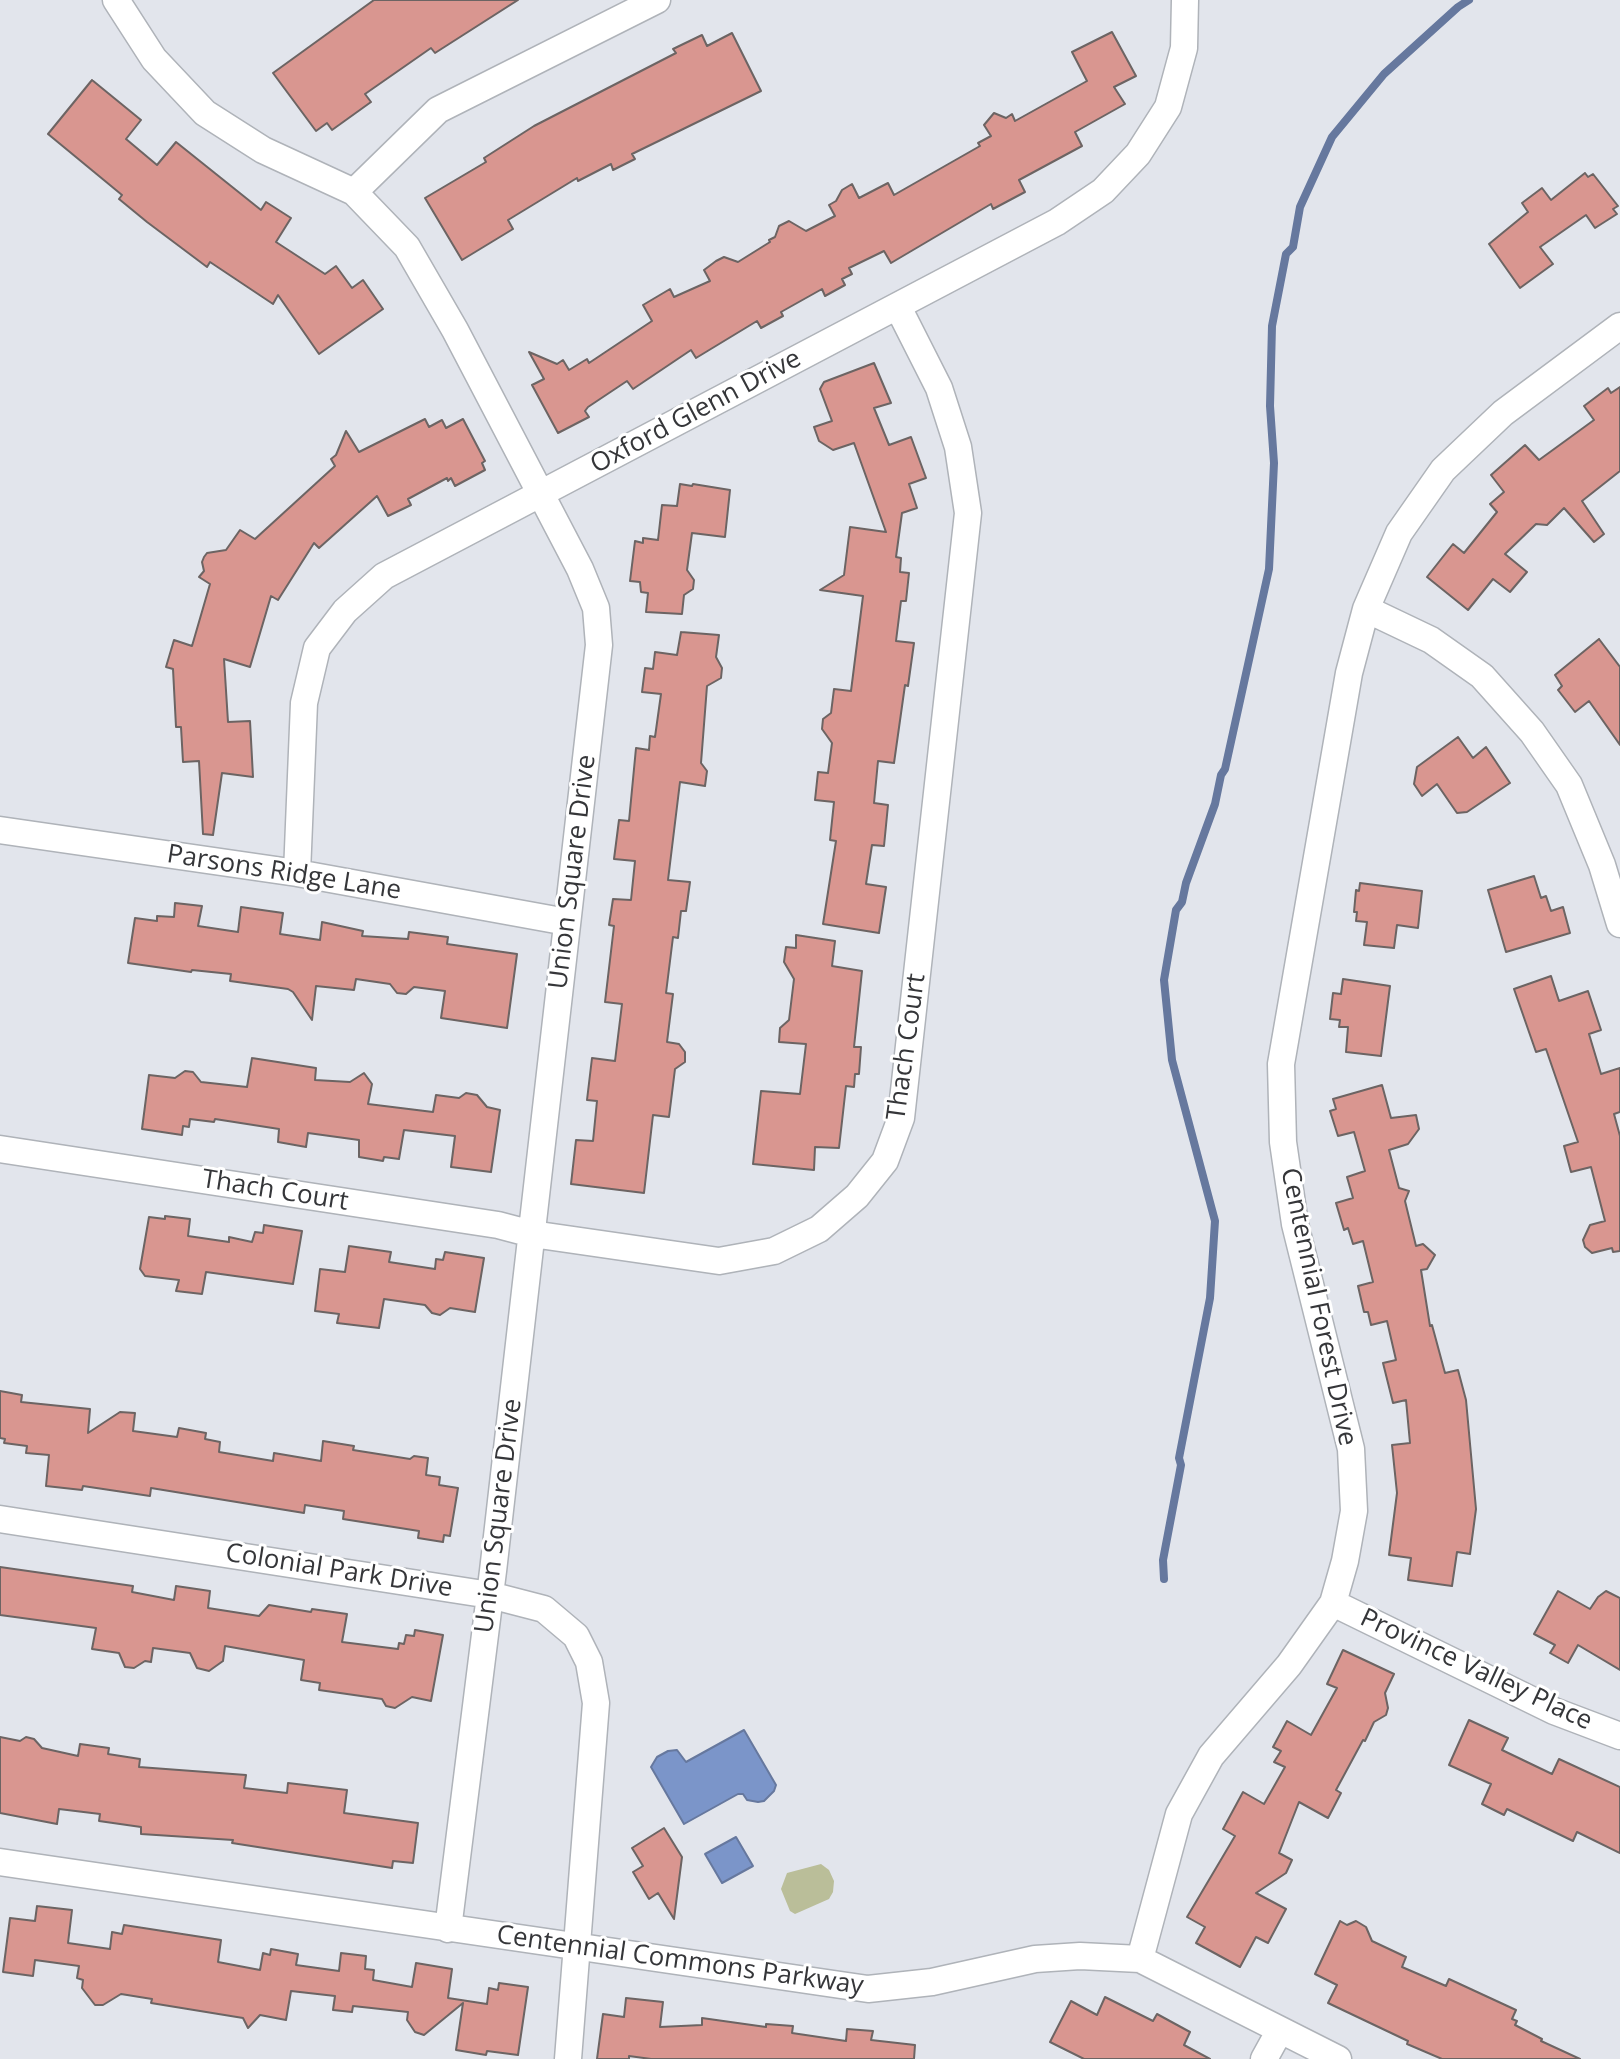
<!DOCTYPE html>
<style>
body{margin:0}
canvas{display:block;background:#e2e5ec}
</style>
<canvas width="1620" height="2059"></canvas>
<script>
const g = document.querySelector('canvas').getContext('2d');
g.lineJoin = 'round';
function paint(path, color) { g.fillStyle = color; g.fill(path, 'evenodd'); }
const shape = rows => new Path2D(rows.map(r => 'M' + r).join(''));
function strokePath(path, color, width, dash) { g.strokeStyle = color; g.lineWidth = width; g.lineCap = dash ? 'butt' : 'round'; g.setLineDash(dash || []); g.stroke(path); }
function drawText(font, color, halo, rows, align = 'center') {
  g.font = font + ' "Open Sans",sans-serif'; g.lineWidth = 6; g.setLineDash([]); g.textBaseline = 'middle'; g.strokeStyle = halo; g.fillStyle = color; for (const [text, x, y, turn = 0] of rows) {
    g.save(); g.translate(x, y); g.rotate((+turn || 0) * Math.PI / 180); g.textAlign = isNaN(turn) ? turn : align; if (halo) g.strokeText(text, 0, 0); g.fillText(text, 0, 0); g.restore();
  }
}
const green = shape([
 [821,1864,829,1870,834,1881,833,1892,829,1899,795,1914,790,1911,781,1889,787,1873]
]);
const water = shape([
 [744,1730,776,1785,774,1791,764,1801,758,1802,747,1800,743,1794,738,1794,684,1824,651,1767,657,1757,668,1751,677,1750,686,1762,744,1730],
 [736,1837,753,1866,722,1883,705,1854,736,1837]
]);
const stream = shape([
 [1164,1579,1163,1560,1181,1465,1179,1458,1210,1298,1215,1221,1172,1060,1164,980,1176,910,1182,902,1186,883,1215,804,1221,775,1225,769,1269,569,1274,463,1270,406,1272,326,1286,254,1293,247,1300,207,1332,137,1384,74,1458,7,1469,0]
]);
const building = shape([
 [374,0,518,0,435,53,431,48,365,94,371,102,332,130,327,123,316,131,273,73,374,0],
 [1112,32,1136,76,1114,87,1125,104,1075,132,1082,146,1019,180,1025,192,993,209,991,204,891,263,884,251,849,268,852,274,842,279,845,285,825,296,822,289,781,312,783,316,761,328,757,321,696,358,691,350,633,389,627,381,588,407,585,411,589,417,558,433,532,385,544,379,529,352,557,364,563,360,569,370,587,359,589,363,652,321,643,305,670,289,674,297,710,281,704,270,716,261,724,257,738,262,770,242,769,240,775,237,779,226,789,221,806,231,835,216,829,205,836,201,842,190,852,184,859,198,888,183,894,195,980,146,978,143,991,136,984,125,994,113,1006,118,1012,114,1015,121,1087,81,1072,52,1112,32],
 [732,33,761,91,632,154,635,159,613,170,611,164,578,181,577,178,508,220,513,229,462,260,425,198,486,162,484,158,534,126,676,53,673,49,702,35,707,46,732,33],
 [92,80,141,120,126,139,157,165,176,142,261,210,266,202,291,218,276,242,325,274,336,266,352,288,363,280,383,309,319,354,278,295,273,304,210,262,207,267,147,222,119,199,122,195,48,134,92,80],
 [1585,173,1588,177,1593,174,1618,206,1613,209,1617,214,1595,228,1586,215,1540,247,1553,264,1520,288,1489,244,1528,212,1522,203,1542,188,1551,200,1585,173],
 [874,363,891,403,874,408,889,445,911,437,926,478,909,484,917,508,902,513,896,557,901,558,900,572,909,573,906,601,901,601,896,641,914,643,908,686,905,685,894,763,878,761,874,803,888,805,884,846,872,845,866,884,886,887,879,933,823,924,836,841,830,840,834,802,815,800,818,772,828,773,832,743,822,729,823,719,831,713,834,689,851,691,863,596,820,590,844,575,850,527,886,532,854,443,833,450,819,441,814,427,832,421,820,389,824,382,874,363],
 [1620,387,1620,471,1582,501,1604,534,1594,542,1564,508,1547,525,1536,524,1505,554,1527,572,1510,592,1493,579,1468,610,1427,577,1453,544,1464,553,1497,512,1490,504,1504,492,1491,475,1525,445,1539,460,1594,420,1584,406,1608,388,1611,393,1620,387],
 [425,419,429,427,442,420,446,428,463,419,485,461,482,463,485,470,455,486,451,478,448,481,447,478,408,499,411,505,388,516,377,496,319,548,314,543,278,600,271,596,250,667,224,659,228,722,250,721,253,777,222,773,213,835,203,834,199,761,183,762,181,727,176,727,173,669,166,667,174,640,192,646,210,584,199,577,204,571,202,562,204,557,207,553,226,550,240,530,255,539,335,466,331,459,336,455,346,431,359,452,425,419],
 [680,484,692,486,693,484,730,490,725,537,692,533,687,570,694,580,693,589,684,595,682,614,646,612,648,593,641,592,640,582,630,581,635,541,643,543,643,538,658,540,662,505,677,506,680,484],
 [681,632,719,635,716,657,722,668,721,678,707,686,701,763,707,771,705,786,680,782,668,880,690,882,686,911,681,911,678,938,673,937,666,993,673,994,667,1042,679,1044,685,1052,685,1062,675,1069,669,1117,653,1115,644,1193,571,1184,576,1140,593,1141,597,1101,587,1100,592,1058,615,1061,622,1004,605,1002,614,926,609,925,613,899,631,900,635,861,614,859,619,820,629,821,636,748,649,750,650,736,655,737,661,694,642,692,645,668,653,669,655,652,677,655,681,632],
 [1599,639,1620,667,1620,745,1589,701,1575,712,1558,690,1562,686,1555,675,1599,639],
 [1458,737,1473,758,1486,747,1510,783,1467,812,1457,813,1437,784,1422,796,1414,784,1417,767,1458,737],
 [1534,876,1541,898,1546,896,1551,911,1563,907,1570,933,1506,952,1488,890,1534,876],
 [1360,883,1422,891,1418,928,1397,925,1394,948,1364,945,1367,922,1356,921,1357,912,1354,912,1356,890,1359,891,1360,883],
 [175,903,202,906,198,926,238,932,241,907,283,913,280,934,320,940,322,922,363,931,362,936,408,939,409,932,448,937,447,944,517,954,507,1028,441,1018,445,991,414,987,406,994,397,993,390,984,356,979,354,990,316,986,312,1020,293,992,288,989,230,981,231,974,192,970,191,972,128,963,135,918,157,921,157,916,174,917,175,903],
 [796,935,835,941,832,966,862,971,854,1047,861,1047,859,1074,855,1074,854,1087,846,1086,839,1148,815,1147,814,1170,753,1164,761,1091,800,1094,806,1044,779,1042,780,1028,789,1020,794,979,784,962,786,947,796,948,796,935],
 [1551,976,1559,1001,1588,991,1601,1030,1589,1034,1601,1074,1620,1068,1620,1112,1614,1114,1620,1136,1620,1251,1613,1252,1612,1248,1592,1253,1585,1247,1583,1240,1590,1225,1605,1221,1591,1167,1571,1172,1564,1146,1578,1142,1546,1049,1536,1052,1514,989,1551,976],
 [1343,979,1390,986,1381,1056,1346,1052,1348,1027,1339,1027,1340,1020,1330,1019,1333,993,1341,994,1343,979],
 [252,1058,316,1068,315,1080,350,1082,364,1073,372,1084,368,1104,433,1112,436,1095,459,1098,466,1093,477,1095,487,1107,500,1110,491,1172,451,1167,455,1136,404,1130,399,1159,384,1157,383,1161,359,1157,359,1140,308,1133,306,1147,278,1142,279,1129,215,1119,214,1122,190,1119,189,1127,183,1126,182,1135,142,1129,149,1075,175,1078,185,1071,193,1072,201,1082,247,1087,252,1058],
 [1382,1085,1391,1118,1416,1115,1419,1129,1408,1144,1389,1150,1399,1188,1409,1191,1405,1201,1416,1246,1423,1244,1435,1255,1427,1269,1421,1270,1430,1326,1432,1325,1445,1373,1458,1370,1466,1400,1476,1509,1470,1554,1457,1552,1452,1586,1408,1580,1411,1558,1389,1555,1397,1493,1392,1445,1410,1443,1406,1400,1393,1403,1383,1363,1396,1360,1387,1321,1371,1325,1368,1312,1364,1312,1358,1286,1373,1282,1363,1241,1353,1244,1348,1228,1344,1230,1336,1203,1353,1198,1347,1177,1365,1171,1354,1132,1338,1136,1330,1111,1336,1109,1333,1099,1382,1085],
 [165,1216,190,1219,188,1236,229,1242,229,1237,252,1242,255,1232,263,1233,264,1225,302,1231,293,1284,206,1272,202,1294,176,1291,179,1280,145,1276,140,1269,149,1217,165,1219,165,1216],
 [349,1246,391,1252,389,1262,435,1269,436,1259,443,1260,445,1252,484,1258,475,1312,450,1308,440,1315,432,1313,425,1305,384,1299,379,1328,337,1323,339,1314,315,1311,320,1269,345,1272,349,1246],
 [0,1391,22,1395,21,1402,90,1409,88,1433,120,1412,135,1413,133,1431,177,1437,179,1428,206,1433,205,1439,220,1442,219,1452,273,1461,274,1453,321,1461,323,1441,354,1446,353,1450,410,1459,414,1456,428,1458,426,1475,440,1477,439,1485,458,1488,450,1536,444,1535,443,1542,418,1538,419,1531,343,1519,344,1511,305,1505,304,1513,151,1488,150,1496,83,1486,82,1490,46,1486,49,1455,26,1453,27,1446,4,1443,5,1439,0,1438,0,1391],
 [0,1567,133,1586,132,1592,174,1600,176,1586,210,1591,208,1608,259,1616,269,1605,311,1612,312,1609,347,1614,342,1642,398,1649,399,1643,404,1644,406,1635,414,1636,415,1630,443,1635,431,1701,412,1697,395,1708,386,1706,382,1699,319,1690,320,1683,301,1680,304,1660,225,1646,223,1661,209,1671,197,1668,190,1653,153,1648,151,1662,145,1661,134,1668,125,1667,119,1653,92,1649,96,1628,0,1615,0,1567],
 [1558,1591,1590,1609,1598,1597,1606,1591,1620,1598,1620,1670,1578,1645,1568,1663,1550,1653,1555,1645,1534,1634,1558,1591],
 [1343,1650,1394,1674,1385,1693,1388,1708,1386,1715,1374,1722,1365,1741,1363,1740,1336,1790,1341,1793,1328,1818,1299,1802,1279,1853,1292,1860,1286,1873,1256,1893,1286,1909,1268,1943,1256,1937,1240,1967,1196,1943,1205,1927,1187,1917,1235,1836,1223,1829,1243,1792,1264,1804,1285,1767,1274,1762,1281,1751,1273,1747,1287,1721,1311,1735,1337,1688,1327,1684,1343,1650],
 [1469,1720,1508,1738,1502,1750,1552,1774,1559,1759,1620,1787,1620,1853,1577,1832,1573,1841,1507,1809,1504,1815,1482,1804,1491,1784,1449,1765,1469,1720],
 [0,1737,20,1741,26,1737,34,1739,42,1748,78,1756,80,1744,109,1748,108,1754,140,1759,139,1767,246,1775,244,1788,287,1793,288,1783,347,1790,344,1813,418,1823,413,1863,393,1861,392,1868,232,1843,233,1840,141,1834,141,1827,99,1821,100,1814,59,1809,57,1824,0,1813,0,1737],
 [664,1828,682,1857,674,1919,658,1893,649,1899,633,1872,643,1866,632,1848,664,1828],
 [37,1906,72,1910,68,1943,110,1949,112,1932,122,1934,124,1925,221,1940,218,1962,260,1970,263,1953,270,1955,271,1949,298,1954,296,1965,339,1971,341,1953,366,1956,365,1969,374,1970,373,1980,412,1987,416,1963,452,1969,448,1998,487,2004,489,1988,498,1990,499,1983,528,1987,518,2055,487,2051,486,2055,456,2050,463,2003,424,2035,415,2032,407,2020,408,2012,353,2006,352,2012,333,2010,335,1996,291,1991,286,2020,260,2015,248,2028,243,2018,151,2003,152,1999,121,1994,103,2005,95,2005,82,1988,83,1980,77,1978,79,1966,35,1960,33,1976,3,1972,10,1918,35,1921,37,1906],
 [1340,1921,1347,1925,1356,1921,1366,1927,1372,1941,1406,1957,1402,1967,1446,1986,1449,1979,1516,2010,1512,2019,1517,2021,1515,2025,1542,2039,1541,2041,1580,2059,1442,2059,1407,2044,1408,2041,1328,2003,1337,1985,1315,1974,1340,1921],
 [1105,1997,1153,2021,1157,2014,1190,2032,1184,2045,1210,2059,1084,2059,1050,2042,1071,2001,1097,2015,1105,1997],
 [626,1998,663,2002,660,2027,702,2025,702,2018,766,2027,766,2024,793,2026,792,2033,846,2041,847,2029,873,2031,871,2040,915,2045,914,2059,651,2059,629,2056,629,2059,597,2059,603,2014,624,2017,626,1998]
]);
const minor = shape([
 [116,0,154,59,205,113,263,150,354,192,407,247,455,330,580,569,596,608,599,645,493,1571,448,1929],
 [354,192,438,110,657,0],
 [1366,609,1431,640,1482,676,1532,732,1569,785,1602,865,1620,924],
 [0,830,297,873,567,922],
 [297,873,304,703,317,648,345,611,384,576,1057,222,1103,191,1138,154,1168,107,1184,48,1185,0],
 [0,1149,498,1225,532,1234,719,1261,774,1251,819,1229,857,1196,885,1161,901,1118,968,513,958,447,939,388,898,307],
 [0,1519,490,1595,544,1609,576,1636,589,1662,596,1703,568,2059],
 [1333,1603,1554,1711,1620,1736],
 [0,1862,868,1989,932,1982,1035,1959,1080,1956,1140,1959,1338,2059],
 [1140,1959,1179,1814,1211,1756,1289,1665,1333,1603,1345,1561,1354,1511,1351,1449,1295,1224,1283,1142,1281,1064,1349,673,1366,609,1399,533,1443,470,1503,413,1620,326],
 [1264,2059,1280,2030]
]);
const streetNames = [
 ["Oxford Glenn Drive",696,412,-28],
 ["Union Square Drive",573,872,-83],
 ["Parsons Ridge Lane",284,873,9],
 ["Thach Court",907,1047,-82],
 ["Thach Court",275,1191,9],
 ["Centennial Forest Drive",1318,1307,78],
 ["Union Square Drive",499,1516,-83],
 ["Colonial Park Drive",339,1571,9],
 ["Province Valley Place",1476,1670,25],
 ["Centennial Commons Parkway",680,1961,8]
];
paint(green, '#babe99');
paint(water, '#7b95c9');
strokePath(water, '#66789e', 2);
strokePath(stream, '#66789e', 8);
paint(building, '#d99690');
strokePath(building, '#6c6463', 2);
strokePath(minor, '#afb3b9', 29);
strokePath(minor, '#fff', 26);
drawText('26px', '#353639', '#fff', streetNames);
</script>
